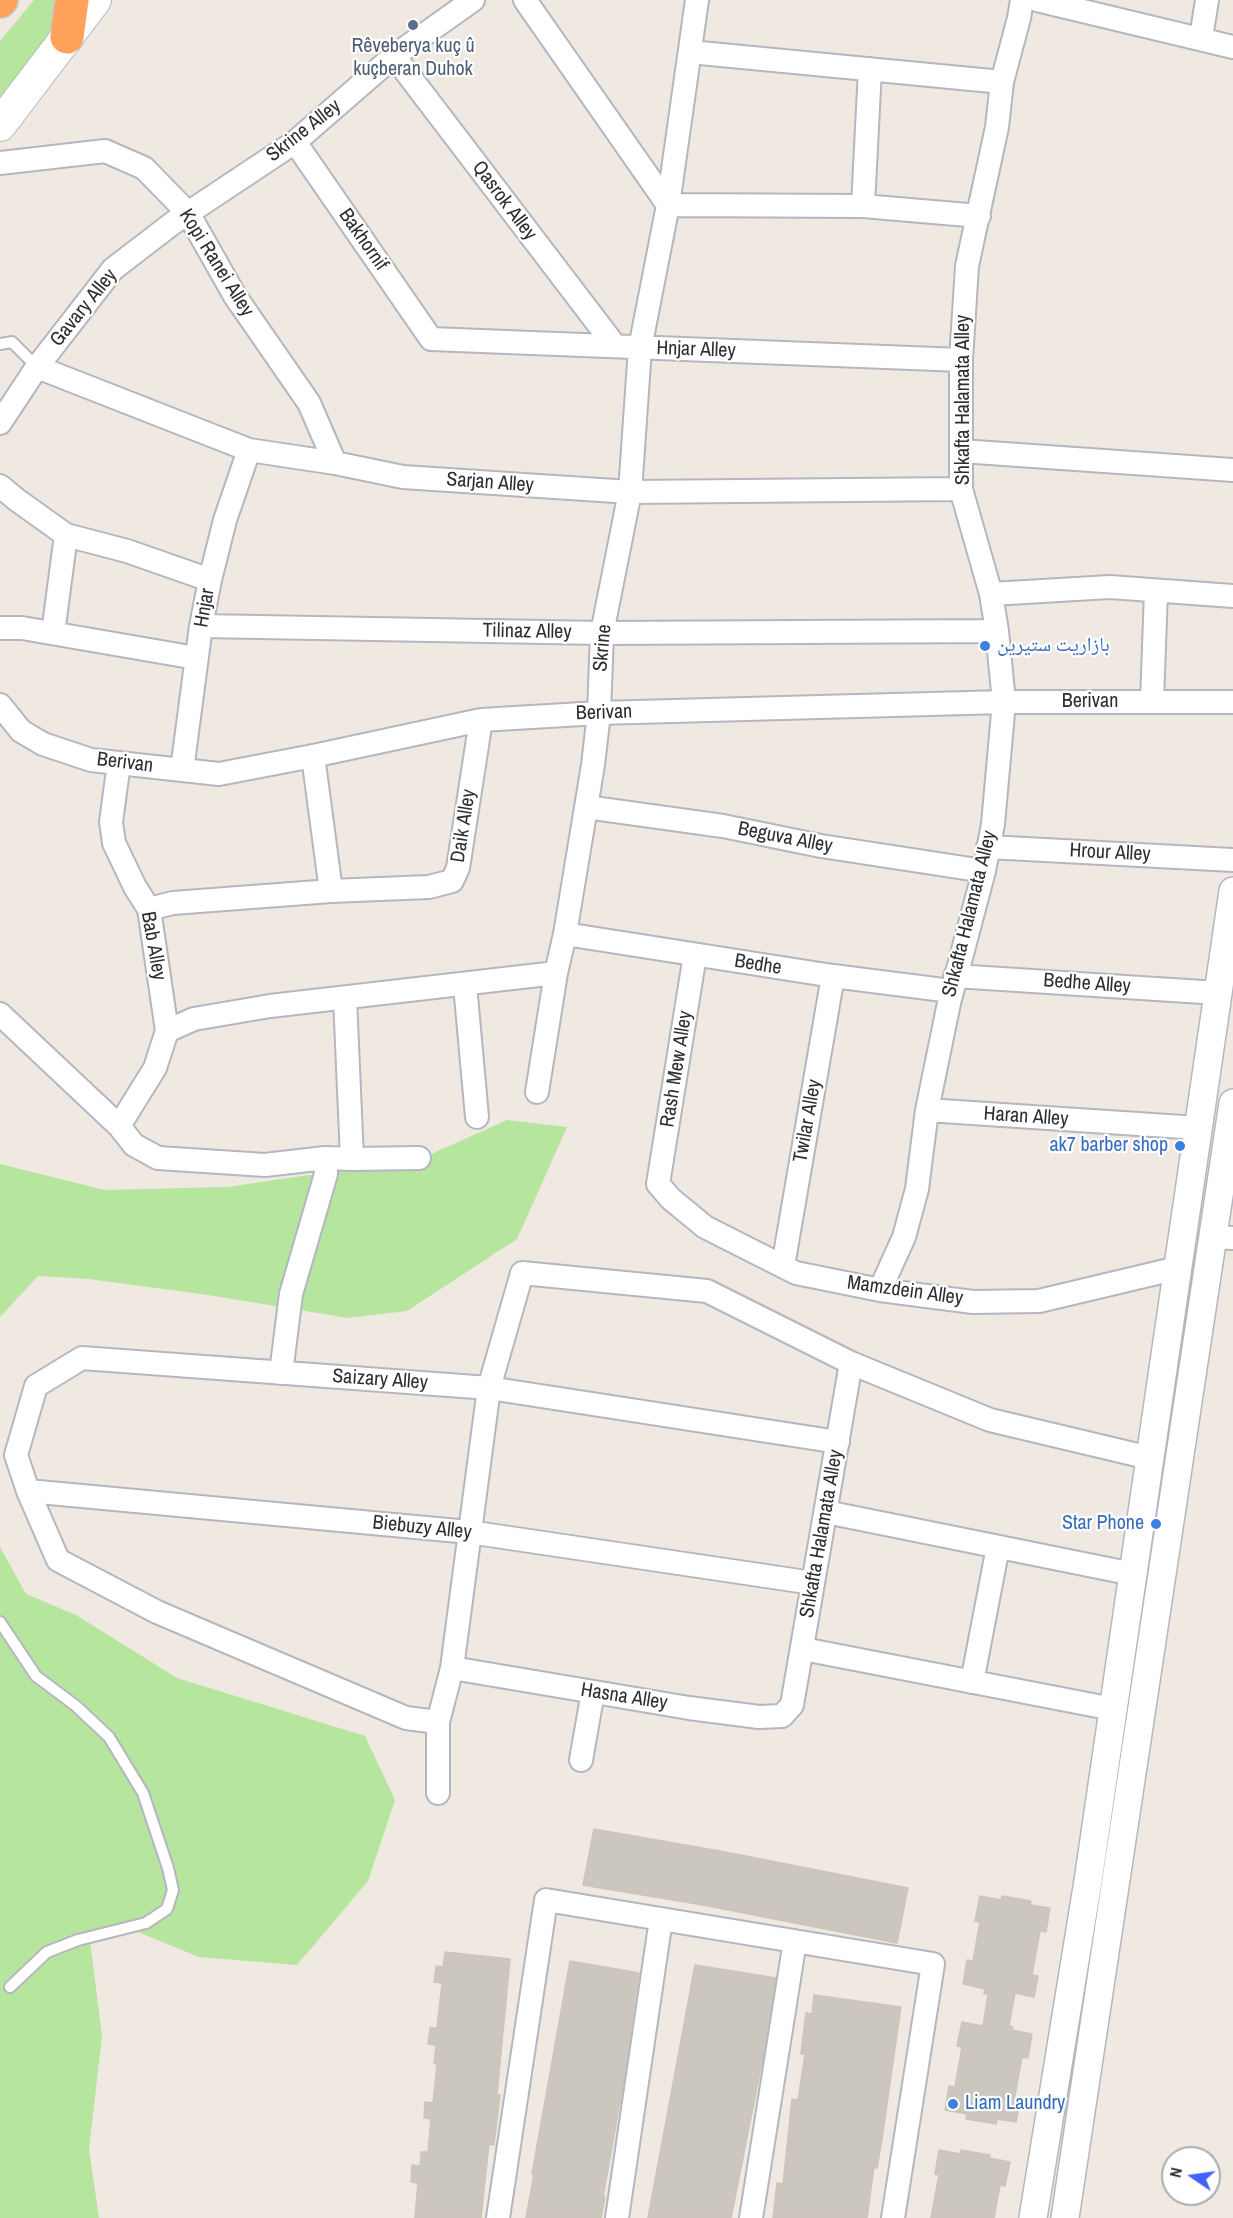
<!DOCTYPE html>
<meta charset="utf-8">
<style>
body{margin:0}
#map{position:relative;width:1233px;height:2218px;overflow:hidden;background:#efe9e1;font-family:"Archivo Narrow",sans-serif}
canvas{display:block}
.north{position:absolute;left:1161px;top:2146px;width:60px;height:60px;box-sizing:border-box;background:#fff;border:2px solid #ababab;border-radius:50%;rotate:283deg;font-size:16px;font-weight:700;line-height:24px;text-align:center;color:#2e2e2e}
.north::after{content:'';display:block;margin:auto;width:21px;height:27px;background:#4264fb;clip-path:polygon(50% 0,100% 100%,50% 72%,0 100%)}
</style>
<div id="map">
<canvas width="1233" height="2218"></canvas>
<div class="north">N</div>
</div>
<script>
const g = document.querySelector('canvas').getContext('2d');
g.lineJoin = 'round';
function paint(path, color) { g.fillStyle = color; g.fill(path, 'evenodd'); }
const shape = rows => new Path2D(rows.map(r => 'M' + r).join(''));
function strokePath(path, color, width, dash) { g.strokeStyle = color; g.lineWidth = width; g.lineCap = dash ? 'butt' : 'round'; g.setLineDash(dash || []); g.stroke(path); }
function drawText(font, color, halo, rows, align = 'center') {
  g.font = font + ' "Archivo Narrow","Noto Naskh Arabic",sans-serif'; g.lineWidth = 4.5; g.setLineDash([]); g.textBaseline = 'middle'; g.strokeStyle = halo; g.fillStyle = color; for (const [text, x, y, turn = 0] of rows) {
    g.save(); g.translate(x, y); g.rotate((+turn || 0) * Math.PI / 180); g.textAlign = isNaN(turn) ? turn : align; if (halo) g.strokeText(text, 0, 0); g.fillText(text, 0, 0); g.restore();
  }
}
const green = shape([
 [34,0,69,0,69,5,0,119,0,41],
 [507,1120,567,1127,517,1239,407,1311,348,1318,208,1295,89,1279,38,1276,0,1317,0,1164,105,1190,227,1187,302,1176,407,1165],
 [0,1547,26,1594,76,1615,177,1678,365,1736,395,1800,368,1881,297,1965,199,1957,126,1927,90,1941,102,2036,89,2149,99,2218,0,2218]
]);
const building = shape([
 [594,1829,720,1851,908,1888,897,1943,703,1905,583,1885,594,1829],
 [980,1896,1001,1900,1002,1896,1031,1901,1030,1905,1050,1908,1046,1932,1040,1931,1032,1975,1038,1976,1034,1997,1015,1993,1009,2026,1013,2027,1012,2030,1032,2034,1028,2058,1022,2057,1014,2101,1020,2102,1016,2122,997,2119,996,2124,966,2119,967,2114,945,2110,949,2086,955,2087,962,2047,957,2046,962,2022,983,2026,988,1994,984,1994,985,1989,963,1984,967,1960,973,1961,980,1922,975,1921,980,1896],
 [445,1952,510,1959,497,2095,500,2095,494,2145,489,2144,481,2218,415,2218,418,2183,411,2182,412,2165,420,2166,421,2152,428,2152,431,2119,424,2118,425,2102,433,2103,437,2064,434,2063,436,2045,428,2044,430,2028,437,2028,442,1983,434,1982,436,1966,443,1967,445,1952],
 [570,1961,639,1973,623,2085,603,2197,605,2197,601,2218,526,2218,534,2174,532,2174,570,1961],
 [695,1965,776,1978,765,2047,731,2218,648,2218,695,1965],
 [814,1995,901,2007,882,2139,877,2168,874,2167,867,2218,773,2218,777,2183,783,2184,792,2099,798,2100,805,2054,801,2054,806,2013,812,2014,814,1995],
 [939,2150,961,2154,961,2150,990,2155,989,2158,1010,2162,1005,2186,1000,2185,994,2218,931,2218,939,2175,935,2174,939,2150]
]);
const service = shape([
 [0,344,12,342,37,367],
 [0,1622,36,1676,76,1706,109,1737,143,1793,168,1868,173,1890,167,1909,146,1923,78,1940,47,1952,10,1987]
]);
const minor = shape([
 [525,0,668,205],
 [1037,0,1233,47],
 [1201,38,1207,0],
 [690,52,1002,82],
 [394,56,615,346],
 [295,142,431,339,961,360],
 [0,163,105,151,144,168,188,213,235,296,309,403,335,463],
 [668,205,863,206,979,216],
 [863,206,870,69],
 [37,367,249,450,335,463,403,477,630,492,961,489],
 [0,423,37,367,113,269,173,223,295,142,394,56,473,0],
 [961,451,1233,470],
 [0,486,17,500,66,535,127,551,210,580],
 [991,594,1110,587,1233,596],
 [201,626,602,633,997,631],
 [0,628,22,628,196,658],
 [53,633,66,535],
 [1152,702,1156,591],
 [0,705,21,731,43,744,91,760,219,774,313,756,481,720,599,713,1004,702,1233,702],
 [313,756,331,891,429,887,452,881,458,868,481,720],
 [119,763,111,822,114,843,135,887,149,909,167,1031,155,1068,119,1126],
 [182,770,201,626,210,580,225,520,249,450],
 [586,807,723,826,821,846,984,871],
 [988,847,1233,860],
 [149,909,173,903,331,891],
 [565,934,833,976,951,991],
 [695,955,658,1184,671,1199,705,1227,796,1273,880,1290,973,1302,1039,1301,1178,1268],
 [955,976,1218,993],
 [465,985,477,1117],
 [0,1014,119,1126,134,1145,158,1158,265,1165,325,1158,352,1159,345,998],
 [167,1031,194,1019,270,1006,556,973],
 [537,1092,556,973,565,934,593,765,599,713,602,633,630,492,640,348,668,205,697,0],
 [927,1110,1198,1128],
 [352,1159,419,1158],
 [1213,1237,1233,1238],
 [783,1266,833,976],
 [880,1290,904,1237,917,1189,927,1110,949,1003,984,871,993,824,1004,702,997,631,991,594,961,489,961,360,967,266,997,127,1002,82,1019,18,1022,0],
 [281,1373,291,1294,326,1174,325,1158],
 [28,1491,469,1532,813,1583],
 [826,1512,1133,1574],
 [803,1649,1113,1709],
 [452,1668,689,1708,759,1717,782,1716,792,1705,851,1363],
 [972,1682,998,1547],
 [438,1722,406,1718,157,1612,58,1560,28,1491,16,1455,36,1386,82,1358,489,1388,838,1442],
 [581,1760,593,1692],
 [438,1793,438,1722,452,1668,489,1388,522,1273,707,1291,851,1363,990,1420,1150,1458],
 [498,2218,546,1900,933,1964,893,2218],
 [617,2218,661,1919],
 [751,2218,795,1941]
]);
const tertiary = shape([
 [1033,2218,1088,1881,1233,891],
 [1065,2218,1233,1103]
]);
const secondary = shape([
 [0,125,95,0]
]);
const motorway = shape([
 [0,1,1,0],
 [67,37,72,0]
]);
const markers = [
 [413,25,6,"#5c6f8a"],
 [985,646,6,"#3f7fe0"],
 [1180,1146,6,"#3f7fe0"],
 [1156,1524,6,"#3f7fe0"],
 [953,2104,6,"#3f7fe0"]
];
const serviceNames = [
 ["Rêveberya kuç û",413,47],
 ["kuçberan Duhok",413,70]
];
const streetNames = [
 ["Skrine Alley",304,131,-38],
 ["Qasrok Alley",504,201,53],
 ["Bakhornif",363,240,55],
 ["Kopi Ranei Alley",216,263,58],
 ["Gavary Alley",84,308,-51],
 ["Hnjar Alley",696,350,2],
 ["Shkafta Halamata Alley",964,400,-90],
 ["Sarjan Alley",490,483,4],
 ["Hnjar",205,608,-80],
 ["Tilinaz Alley",527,632,1],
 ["Skrine",603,648,-85],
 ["Berivan",1090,702],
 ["Berivan",604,713,-2],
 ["Berivan",125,763,7],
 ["Daik Alley",464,826,-81],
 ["Beguva Alley",785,838,11],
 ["Hrour Alley",1110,853,3],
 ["Shkafta Halamata Alley",970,914,-76],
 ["Bab Alley",153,946,80],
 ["Bedhe",758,965,9],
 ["Bedhe Alley",1087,984,4],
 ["Rash Mew Alley",677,1069,-81],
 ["Haran Alley",1026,1117,4],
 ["Twilar Alley",808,1121,-80],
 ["Mamzdein Alley",905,1291,8],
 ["Saizary Alley",380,1380,4],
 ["Biebuzy Alley",422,1528,6],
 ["Shkafta Halamata Alley",822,1534,-80],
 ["Hasna Alley",624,1697,9]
];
const shopNames = [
 ["بازاريت ستيرين",997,646],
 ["ak7 barber shop",1168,1146,"right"],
 ["Star Phone",1144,1524,"right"],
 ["Liam Laundry",965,2104]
];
paint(green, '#b6e59e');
paint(building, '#cbc7bf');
strokePath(building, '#cbc5ba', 1.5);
strokePath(service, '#b4b7c1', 14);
strokePath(minor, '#b4b7c1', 26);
strokePath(tertiary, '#b4b7c1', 30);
strokePath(secondary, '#b4b7c1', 34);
strokePath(motorway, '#c9c9c9', 36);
strokePath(service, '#fff', 10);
strokePath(minor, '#fff', 22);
strokePath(tertiary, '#fff', 27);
strokePath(secondary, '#fff', 32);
strokePath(motorway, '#ffa35c', 33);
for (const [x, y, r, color] of markers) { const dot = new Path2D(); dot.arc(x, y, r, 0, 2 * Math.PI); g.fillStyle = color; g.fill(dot); strokePath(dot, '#fff', 2); }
drawText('20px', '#4e5e75', '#fff', serviceNames);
drawText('20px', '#2e2e2e', '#fff', streetNames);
drawText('20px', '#366cbe', '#fff', shopNames, 'left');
</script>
